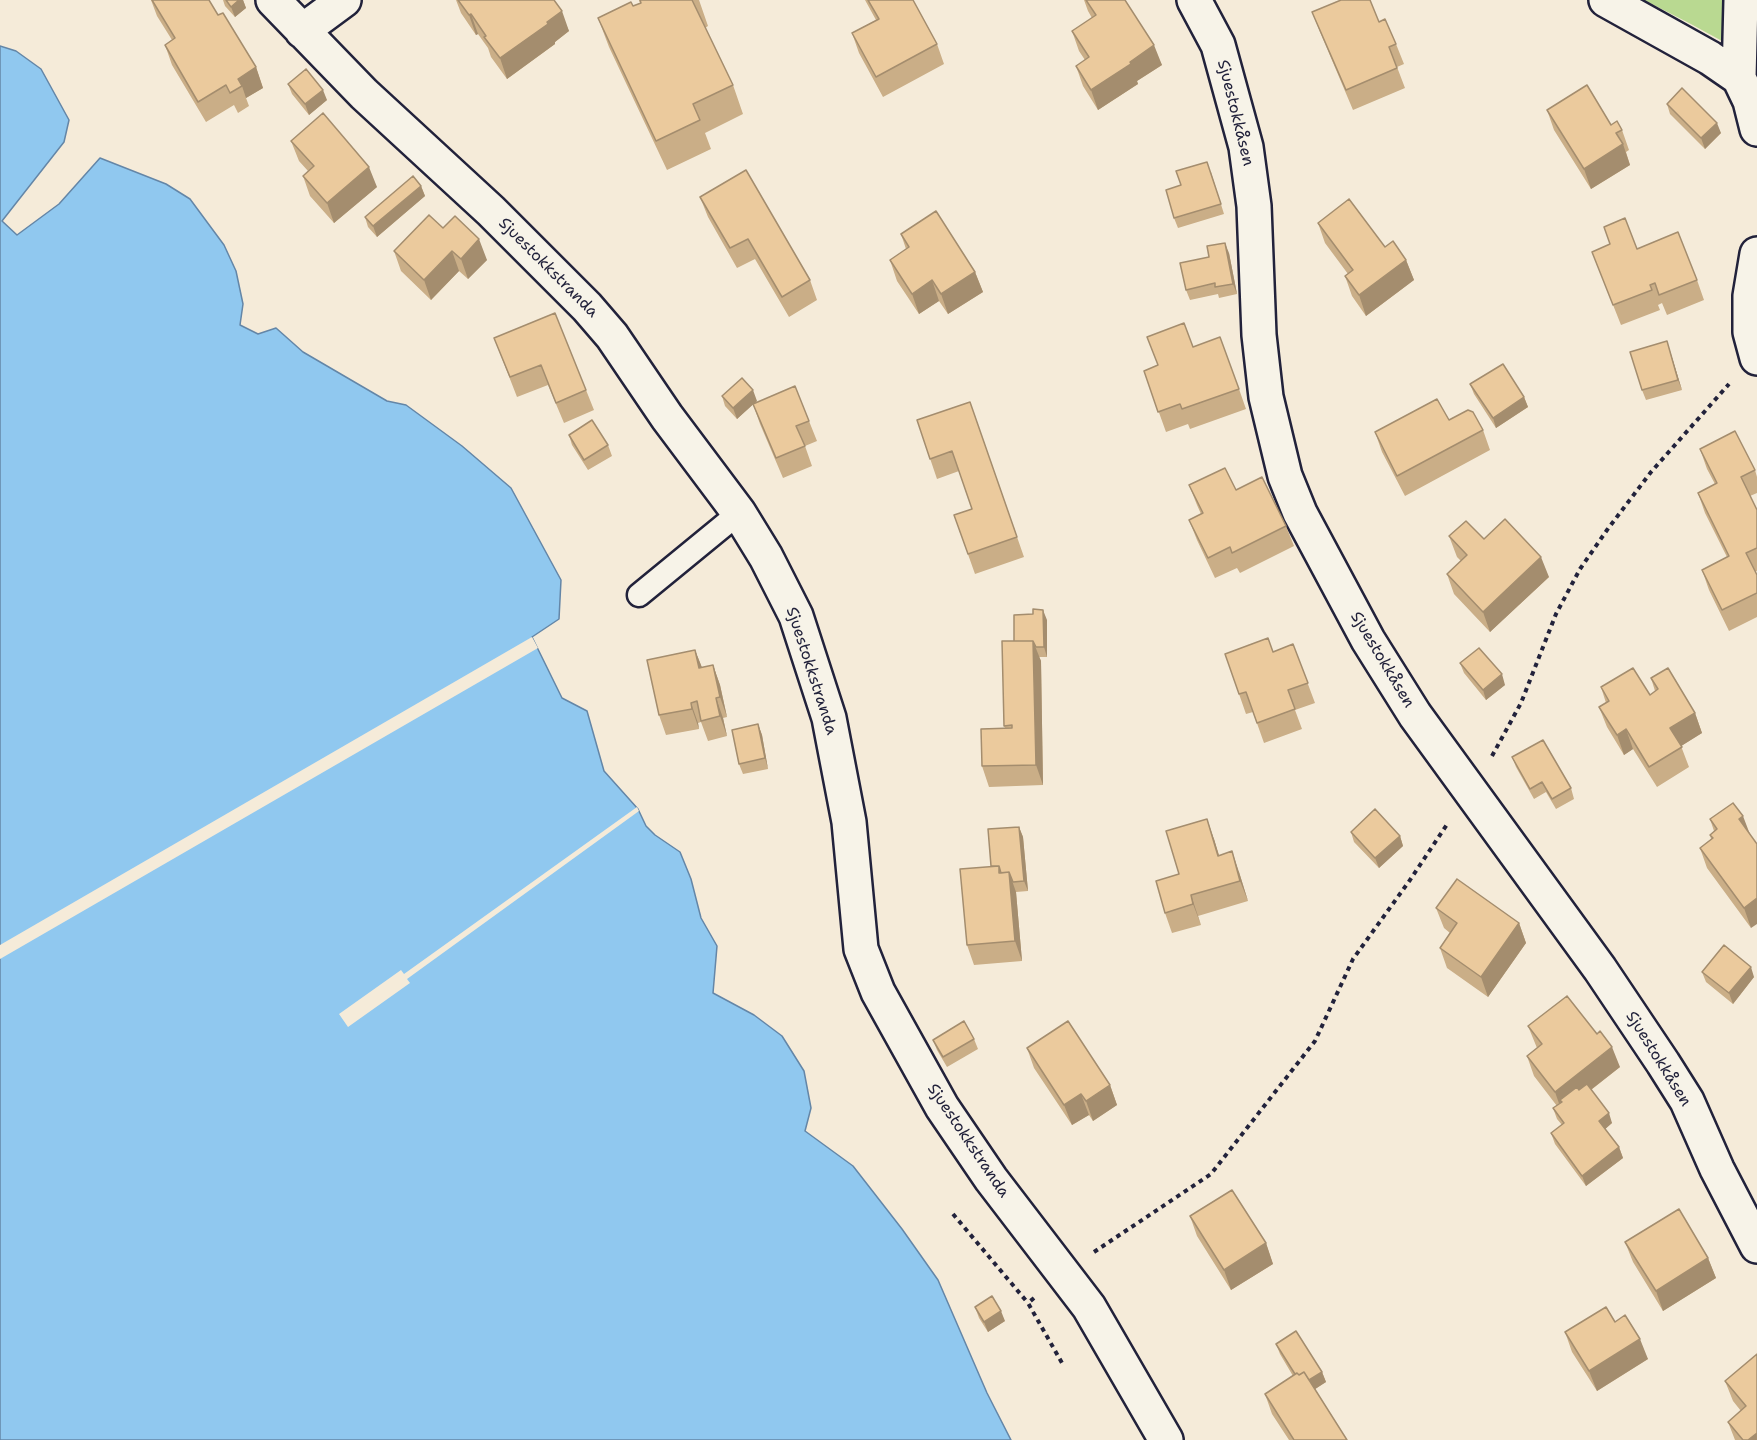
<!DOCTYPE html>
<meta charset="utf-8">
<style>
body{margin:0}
canvas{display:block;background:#f5ebd9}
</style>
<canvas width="1757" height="1440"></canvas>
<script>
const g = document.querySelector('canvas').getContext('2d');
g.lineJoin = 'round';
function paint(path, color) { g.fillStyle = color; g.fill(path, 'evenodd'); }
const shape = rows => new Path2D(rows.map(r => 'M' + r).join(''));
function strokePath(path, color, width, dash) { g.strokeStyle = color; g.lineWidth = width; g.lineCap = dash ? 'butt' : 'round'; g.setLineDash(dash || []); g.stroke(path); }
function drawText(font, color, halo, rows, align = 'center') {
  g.font = font + ' "Shantell Sans",sans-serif'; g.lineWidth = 4.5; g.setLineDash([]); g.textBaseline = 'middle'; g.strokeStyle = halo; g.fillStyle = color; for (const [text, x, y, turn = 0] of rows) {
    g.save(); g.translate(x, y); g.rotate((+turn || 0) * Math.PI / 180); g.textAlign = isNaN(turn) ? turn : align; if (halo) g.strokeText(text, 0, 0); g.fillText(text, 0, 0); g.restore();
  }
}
const green = shape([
 [1644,0,1757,0,1757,60,1689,23]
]);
const water = shape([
 [0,46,16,51,41,69,69,120,64,142,2,221,17,235,59,204,100,158,166,184,190,199,224,245,236,271,243,304,240,325,258,334,276,328,303,352,387,401,406,405,462,446,511,488,561,580,559,619,532,637,562,698,587,711,604,771,638,809,646,826,655,835,680,852,691,879,701,918,717,946,713,993,754,1015,782,1036,804,1071,811,1108,805,1131,853,1166,902,1229,938,1280,987,1393,1011,1440,0,1440,0,46]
]);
const pier = shape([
 [532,637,538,648,0,959,0,945],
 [637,807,639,811,407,979,410,983,348,1027,339,1014,401,970,404,974]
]);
const path = shape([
 [1492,756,1521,703,1556,614,1580,569,1607,530,1651,472,1729,384],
 [953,1214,1028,1303],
 [1094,1252,1211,1174,1315,1041,1353,959,1410,880,1448,823],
 [1034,1298,1028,1303,1062,1363]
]);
const lane = shape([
 [639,595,739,513]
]);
const street = shape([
 [273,0,364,94,491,211,587,307,612,336,667,417,739,513,766,557,796,616,829,718,849,822,861,949,878,992,942,1107,991,1179,1089,1307,1166,1440],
 [1194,0,1218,45,1246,147,1254,206,1259,335,1266,397,1285,476,1300,513,1368,640,1415,715,1600,969,1663,1063,1687,1101,1717,1169,1757,1246],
 [1606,0,1710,58,1739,78,1750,101,1757,129],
 [302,31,344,0],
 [1739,78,1741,0],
 [1757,254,1750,296,1750,332,1757,358]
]);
const wall = shape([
 [151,0,209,0,218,15,256,67,263,88,246,98,249,106,238,113,234,105,206,122,172,65,165,45,172,40,157,16],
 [223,0,243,0,246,8,235,17,225,6],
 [456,0,554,0,569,31,555,42,555,44,507,79,491,57,488,48,478,34,476,35,461,13],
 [639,0,699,0,708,26,705,28,733,85,743,114,705,133,711,149,667,170,609,47,598,18,633,6,640,3],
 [865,0,913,0,937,44,944,64,883,97,859,53,852,33,876,20],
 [1084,0,1125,0,1162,65,1137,81,1138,84,1098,110,1083,86,1076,66,1085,60,1079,51,1072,31,1092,18,1088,11],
 [1312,12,1396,44,1404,64,1397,67,1405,88,1353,110,1320,32],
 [288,84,327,100,309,115,292,94],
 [1667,104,1721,133,1705,149,1670,114],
 [1547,110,1611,125,1622,130,1629,150,1626,152,1630,165,1591,189,1554,130],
 [291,141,377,187,334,223,310,196,303,176,308,171,299,161],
 [1211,172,1224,214,1178,228,1174,218,1181,185],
 [421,186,425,196,377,237,368,227,365,217],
 [700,197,810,280,817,300,789,317,755,259,737,268,708,217],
 [1318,223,1385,247,1406,260,1414,280,1366,316,1352,296,1345,276,1348,274,1325,243],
 [443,228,487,260,468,279,459,271,431,300,401,271,394,251],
 [901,234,975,272,983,292,948,314,939,301,919,314,897,281,890,260,906,249],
 [1637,249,1697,280,1704,300,1667,315,1662,303,1658,305,1660,310,1621,325,1592,252],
 [1229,253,1237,294,1219,298,1218,294,1190,300,1186,290],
 [494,338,586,390,594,410,564,423,548,385,517,397],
 [1193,347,1239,389,1246,409,1190,429,1188,424,1166,432,1144,371,1158,365],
 [1670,351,1682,390,1646,400,1642,390],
 [1470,384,1524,397,1528,407,1496,428,1474,394],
 [722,396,757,401,755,403,809,421,817,441,805,446,812,466,783,478,760,424,753,404,737,419,725,406],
 [970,402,1024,557,975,574,954,515,972,509,959,471,937,479,917,420],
 [1483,430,1490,450,1405,496,1382,452,1375,432],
 [569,435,608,445,612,456,588,470,572,445],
 [1700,449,1755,470,1757,477,1757,493,1750,496,1757,510,1757,571,1755,572,1757,575,1757,617,1729,631,1709,590,1702,570,1727,557,1705,513,1698,493,1715,484,1707,469],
 [1189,485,1236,490,1286,526,1294,546,1240,573,1237,568,1215,578,1197,540,1189,520,1201,514,1197,505],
 [1449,536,1484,539,1549,577,1490,632,1454,594,1447,574,1461,561,1457,557],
 [1047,620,1047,657,1039,657,1041,661,1043,785,989,787,982,766,1005,728,1004,726,1014,641],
 [1293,644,1315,703,1295,710,1302,729,1264,743,1253,712,1246,714,1225,654,1273,652],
 [695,650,702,668,713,665,720,685,727,717,723,718,727,736,708,741,701,722,698,723,699,729,666,735,659,715],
 [1460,663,1505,685,1486,700,1464,673],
 [1651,678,1695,713,1702,733,1681,746,1689,767,1657,787,1633,749,1624,755,1607,727,1599,707,1606,703,1601,687,1650,695,1655,691],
 [758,724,762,735,768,769,743,774,739,764],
 [1512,757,1571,788,1574,799,1556,809,1546,792,1534,799,1516,767],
 [1733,803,1751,928,1707,868,1700,848,1711,839,1710,835,1714,831,1710,819],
 [1019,827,1023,837,1028,891,1016,892,1022,961,974,965,967,945,991,866],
 [1351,832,1400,836,1403,846,1379,868,1354,842],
 [1214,839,1219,855,1239,872,1248,901,1198,916,1201,925,1172,933,1165,913,1179,874],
 [1436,908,1519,923,1526,943,1488,997,1447,968,1440,948,1450,933,1444,928],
 [1702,972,1754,977,1733,1004,1706,982],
 [1528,1026,1620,1067,1591,1090,1612,1123,1605,1129,1619,1147,1623,1158,1586,1186,1555,1144,1551,1133,1562,1125,1557,1119,1553,1108,1557,1106,1534,1076,1527,1056,1537,1048],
 [974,1039,978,1049,947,1067,937,1050,933,1040],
 [1027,1048,1110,1085,1117,1105,1093,1121,1089,1115,1072,1125,1034,1068],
 [1190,1216,1266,1243,1273,1264,1231,1290,1197,1236],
 [1625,1242,1708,1258,1716,1278,1663,1311,1633,1262],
 [975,1307,1005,1321,988,1332,979,1318],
 [1615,1322,1648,1359,1597,1391,1572,1352,1565,1332],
 [1276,1344,1322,1372,1326,1382,1315,1389,1347,1440,1289,1440,1272,1414,1265,1394,1293,1376,1280,1354],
 [1757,1354,1757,1440,1735,1440,1728,1422,1741,1411,1733,1401,1725,1381]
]);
const shadedWall = shape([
 [239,0,243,0,246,8,235,17,231,7],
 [562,11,569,31,555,42,555,44,507,79,500,58],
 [471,14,478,34,476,35,469,15],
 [1154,45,1162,65,1137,81,1138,84,1098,110,1091,90,1130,62],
 [256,67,263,88,246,98,242,86,238,79],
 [323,90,327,100,309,115,305,104],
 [1717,123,1721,133,1705,149,1701,138],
 [1623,144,1630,165,1591,189,1584,169],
 [369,167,377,187,334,223,327,203],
 [421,186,425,196,377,237,373,226],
 [479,239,487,260,468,279,461,259],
 [1225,243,1229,253,1237,294,1233,284],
 [452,251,459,271,431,300,424,280],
 [1406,260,1414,280,1366,316,1359,295],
 [975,272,983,292,948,314,941,294],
 [932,280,939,301,919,314,912,294],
 [1667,341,1670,351,1682,390,1678,380],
 [753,390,757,401,737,419,733,408],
 [1524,397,1528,407,1496,428,1493,418],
 [1541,557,1549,577,1490,632,1483,612],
 [1043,610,1047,620,1047,657,1044,647],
 [1033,641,1041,661,1043,785,1036,765],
 [695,650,703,670,699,668],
 [713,665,720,685,727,717,720,697],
 [1502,674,1505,685,1486,700,1483,690],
 [716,698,723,718,727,736,720,716],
 [691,703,698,723,699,729,692,709],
 [1695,713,1702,733,1678,748,1670,728],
 [758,724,762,735,768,769,765,758],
 [1626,729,1633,749,1624,755,1617,735],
 [1743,816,1751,837,1739,819],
 [1207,819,1214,839,1225,876,1218,856],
 [1019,827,1023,837,1028,891,1024,881],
 [1400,836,1403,846,1379,868,1375,858],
 [1232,851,1239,872,1248,901,1240,881],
 [1009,872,1016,892,1022,961,1015,941],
 [1191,895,1201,925,1193,904],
 [1757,898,1757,924,1751,928,1744,908],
 [1519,923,1526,943,1488,997,1481,977],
 [1751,967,1754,977,1733,1004,1729,993],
 [1612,1047,1620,1067,1565,1110,1560,1100,1564,1110,1562,1112,1555,1092],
 [1110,1085,1117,1105,1093,1121,1086,1101],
 [1081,1094,1089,1115,1072,1125,1064,1105],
 [1609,1113,1612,1123,1603,1131,1599,1121],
 [1619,1147,1623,1158,1586,1186,1582,1176],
 [1266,1243,1273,1264,1231,1290,1224,1270],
 [1708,1258,1716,1278,1663,1311,1656,1291],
 [1001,1311,1005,1321,988,1332,984,1322],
 [1640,1339,1648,1359,1597,1391,1589,1371],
 [1322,1372,1326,1382,1306,1395,1302,1385],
 [1757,1433,1757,1440,1748,1440]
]);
const building = shape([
 [152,0,209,0,218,15,223,13,256,67,238,79,242,86,230,93,226,85,198,102,165,45,175,38,152,0],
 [226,0,239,0,231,7,226,0],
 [458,0,554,0,562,11,547,22,548,24,500,58,484,37,486,36,471,14,469,15,458,0],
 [640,0,692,0,733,85,693,104,700,120,656,141,598,18,631,2,633,6,641,3,640,0],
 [868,0,913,0,937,44,876,77,852,33,879,19,868,0],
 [1086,0,1125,0,1154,45,1130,62,1131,64,1091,90,1076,66,1089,57,1072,31,1096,15,1086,0],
 [1341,0,1370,0,1379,22,1385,19,1396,44,1389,47,1397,68,1346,90,1312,12,1341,0],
 [306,69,323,90,305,104,288,84,306,69],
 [1587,85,1611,125,1617,121,1622,130,1616,133,1623,144,1584,169,1547,110,1587,85],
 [1682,88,1717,123,1701,138,1667,104,1682,88],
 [323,113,369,167,327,203,303,176,314,166,291,141,323,113],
 [1207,162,1221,204,1174,218,1166,190,1181,185,1176,171,1207,162],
 [746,170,810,280,782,297,748,239,730,248,700,197,746,170],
 [413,176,421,186,373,226,365,217,413,176],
 [1349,199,1385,247,1393,241,1406,260,1359,295,1345,276,1353,270,1318,223,1349,199],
 [936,211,975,272,941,294,932,280,912,294,890,260,909,247,901,234,936,211],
 [429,215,443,228,455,216,479,239,461,259,452,251,424,280,394,251,429,215],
 [1625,218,1637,249,1678,232,1697,280,1659,295,1655,283,1650,285,1652,290,1613,305,1592,252,1610,244,1604,227,1625,218],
 [1225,243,1233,284,1215,287,1215,283,1186,290,1180,263,1209,257,1207,246,1225,243],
 [555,313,586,390,556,403,541,365,510,377,494,338,555,313],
 [1184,323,1193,347,1220,337,1239,389,1182,409,1180,404,1158,412,1144,371,1158,365,1147,337,1184,323],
 [1667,341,1678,380,1642,390,1630,352,1667,341],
 [1503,364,1524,397,1493,418,1470,384,1503,364],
 [742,378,753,390,733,408,722,396,742,378],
 [795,386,809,421,796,426,805,446,776,458,753,404,795,386],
 [1437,399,1449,420,1468,410,1473,412,1483,430,1397,476,1375,432,1437,399],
 [970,402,1017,537,968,554,954,515,972,509,952,451,930,459,917,420,970,402],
 [592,420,608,445,584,460,569,435,592,420],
 [1735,431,1755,470,1741,477,1757,510,1757,548,1746,553,1757,575,1757,593,1722,610,1702,570,1729,556,1698,493,1717,483,1700,449,1735,431],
 [1225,468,1236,490,1262,477,1286,526,1232,553,1230,547,1208,558,1189,520,1203,513,1189,485,1225,468],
 [1505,519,1541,557,1483,612,1447,574,1467,555,1449,536,1466,521,1484,539,1505,519],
 [1033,609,1043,610,1044,647,1036,647,1033,641,1014,641,1014,615,1033,614,1033,609],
 [1268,638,1273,652,1293,644,1308,683,1288,690,1295,709,1257,723,1246,692,1239,694,1225,654,1268,638],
 [1002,641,1033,641,1036,765,982,766,981,729,1012,728,1012,725,1004,726,1002,641],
 [1479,648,1502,674,1483,690,1460,663,1479,648],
 [695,650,699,668,713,665,720,697,716,698,720,716,701,721,697,701,691,703,692,709,659,715,647,660,695,650],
 [1633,668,1650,695,1658,689,1651,678,1668,668,1695,713,1670,728,1682,747,1649,767,1626,729,1617,735,1599,707,1609,701,1601,687,1633,668],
 [758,724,765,758,739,764,732,730,758,724],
 [1543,740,1571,788,1552,799,1542,782,1530,789,1512,757,1543,740],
 [1733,803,1743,816,1739,819,1757,844,1757,898,1744,908,1700,848,1713,838,1710,835,1717,829,1710,819,1733,803],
 [1375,809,1400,836,1375,858,1351,832,1375,809],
 [1207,819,1218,856,1232,851,1240,881,1191,895,1193,904,1165,913,1156,881,1179,874,1166,831,1207,819],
 [1019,827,1024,881,1013,882,1009,872,1001,873,999,866,991,866,988,829,1019,827],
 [999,866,999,873,1009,872,1015,941,967,945,960,869,999,866],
 [1457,879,1519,923,1481,977,1440,948,1457,923,1436,908,1457,879],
 [1724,945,1751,967,1729,993,1702,972,1724,945],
 [1567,996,1597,1034,1600,1031,1612,1047,1555,1092,1527,1056,1542,1044,1528,1026,1567,996],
 [964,1021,974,1039,943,1057,933,1040,964,1021],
 [1068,1021,1110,1085,1086,1101,1081,1094,1064,1105,1027,1048,1068,1021],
 [1587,1084,1609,1113,1599,1121,1619,1147,1582,1176,1551,1133,1564,1123,1553,1108,1562,1102,1560,1100,1577,1087,1579,1090,1587,1084],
 [1232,1190,1266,1243,1224,1270,1190,1216,1232,1190],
 [1679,1209,1708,1258,1656,1291,1625,1242,1679,1209],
 [992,1296,1001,1311,984,1322,975,1307,992,1296],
 [1606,1307,1615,1322,1625,1315,1640,1339,1589,1371,1565,1332,1606,1307],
 [1296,1331,1322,1372,1309,1380,1304,1372,1299,1375,1297,1373,1295,1374,1276,1344,1296,1331],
 [1757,1354,1757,1433,1748,1440,1743,1440,1728,1422,1746,1406,1725,1381,1757,1354],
 [1304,1372,1347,1440,1294,1440,1265,1394,1297,1373,1299,1375,1304,1372]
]);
const streetNames = [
 ["Sjuestokkåsen",1235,113,76],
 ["Sjuestokkstranda",548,268,45],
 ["Sjuestokkåsen",1382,660,59],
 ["Sjuestokkstranda",811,671,72],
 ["Sjuestokkåsen",1658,1059,58],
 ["Sjuestokkstranda",968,1141,56]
];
paint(green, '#b9d991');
paint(water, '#90c8ef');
strokePath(water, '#6486a7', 1.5);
paint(pier, '#f5ebd9');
strokePath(lane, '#22223b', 27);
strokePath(street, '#22223b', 38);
strokePath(path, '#22223b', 4, [4.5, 4.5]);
strokePath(lane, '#f7f3e8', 22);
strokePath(street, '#f7f3e8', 33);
paint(wall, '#caae87');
paint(shadedWall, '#a48d6e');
paint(building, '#ebca9d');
strokePath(building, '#a48d6e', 1.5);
drawText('16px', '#22223b', '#f7f3e8', streetNames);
</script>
